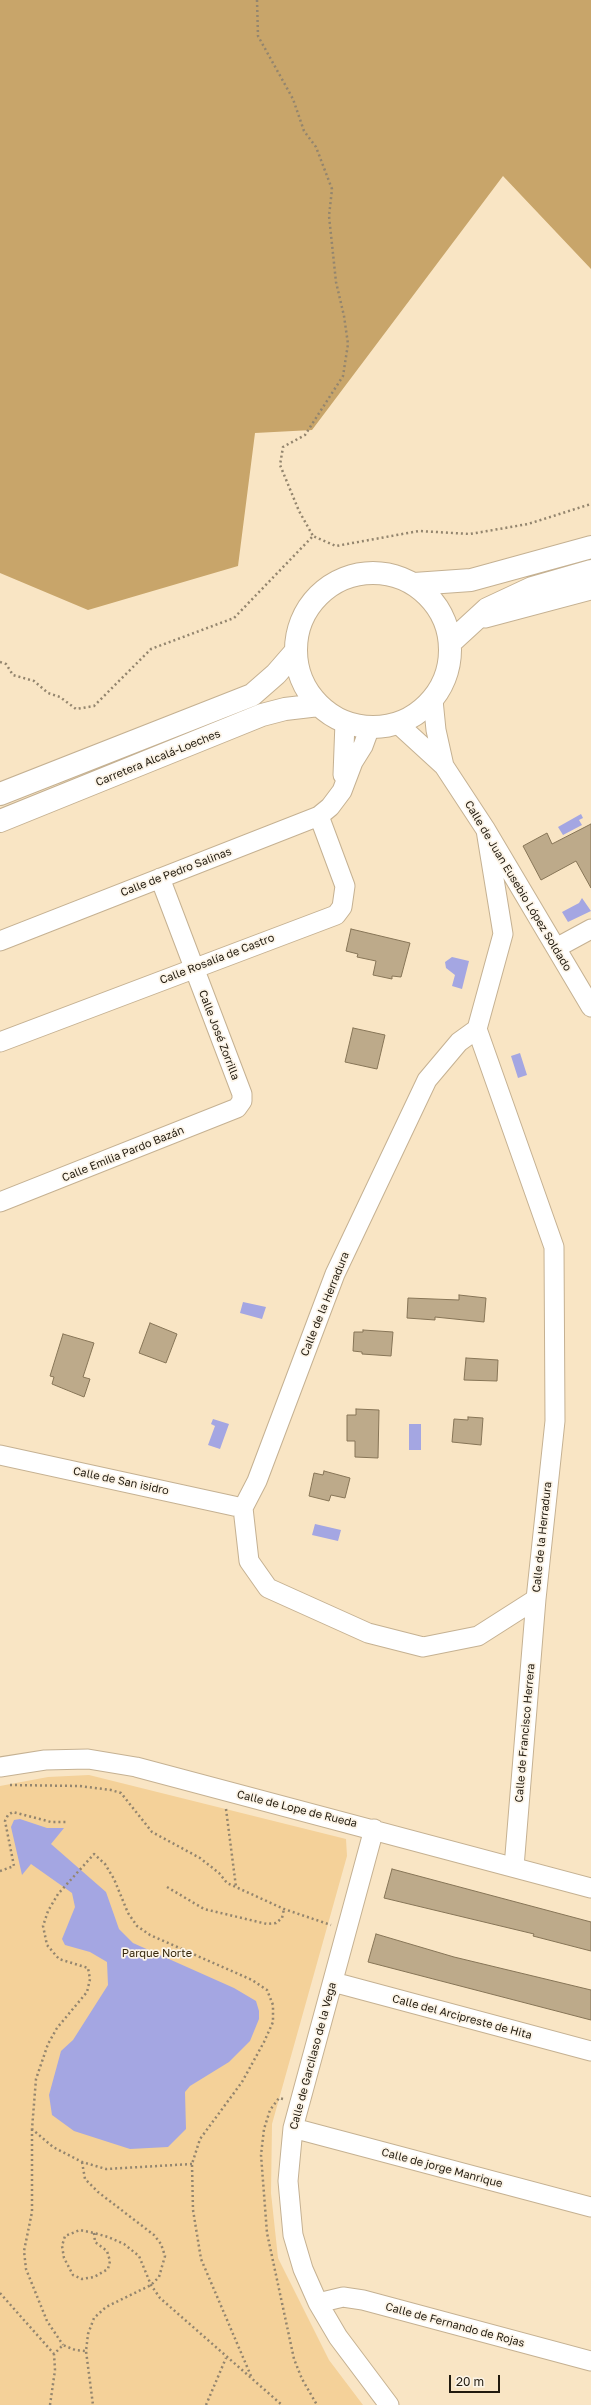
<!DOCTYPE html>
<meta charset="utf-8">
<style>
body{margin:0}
#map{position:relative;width:591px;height:2405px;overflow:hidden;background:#f9e5c4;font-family:"Golos Text",sans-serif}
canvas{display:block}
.scale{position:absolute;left:449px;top:2375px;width:51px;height:18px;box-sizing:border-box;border:2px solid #211a0e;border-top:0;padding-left:5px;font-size:12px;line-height:14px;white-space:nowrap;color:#211a0e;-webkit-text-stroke:3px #fcf4e7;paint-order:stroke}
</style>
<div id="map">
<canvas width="591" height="2405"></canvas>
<div class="scale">20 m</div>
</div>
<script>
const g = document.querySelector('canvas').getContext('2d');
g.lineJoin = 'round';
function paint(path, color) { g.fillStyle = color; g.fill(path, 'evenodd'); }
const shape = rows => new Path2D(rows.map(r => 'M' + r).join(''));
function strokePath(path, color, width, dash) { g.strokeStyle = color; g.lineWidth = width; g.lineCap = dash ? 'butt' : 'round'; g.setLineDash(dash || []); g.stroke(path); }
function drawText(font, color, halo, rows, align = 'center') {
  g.font = font + ' "Golos Text",sans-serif'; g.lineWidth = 3.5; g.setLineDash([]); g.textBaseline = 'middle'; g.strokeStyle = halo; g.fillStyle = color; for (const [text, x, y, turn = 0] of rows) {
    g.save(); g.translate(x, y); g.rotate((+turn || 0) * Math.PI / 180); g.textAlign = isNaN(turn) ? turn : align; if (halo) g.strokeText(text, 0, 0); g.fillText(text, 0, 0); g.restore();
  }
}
const green = shape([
 [89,1775,346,1839,347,1856,272,2124,271,2193,278,2258,329,2360,363,2405,0,2405,0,1786,48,1777]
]);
const forest = shape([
 [0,0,591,0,591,269,503,176,312,430,255,433,238,566,88,610,0,573]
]);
const water = shape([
 [581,814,583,818,579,820,582,825,563,835,558,827],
 [582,898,591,911,568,922,562,912,579,903],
 [452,957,469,961,462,989,452,986,455,975,446,968,445,962],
 [520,1053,527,1075,518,1078,511,1056],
 [243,1302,266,1307,262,1319,240,1313],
 [213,1419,229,1424,220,1449,208,1445,215,1426,211,1424],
 [409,1424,421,1424,421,1450,409,1450],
 [315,1524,341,1530,338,1541,312,1535],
 [20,1819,47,1828,64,1828,51,1844,106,1892,119,1929,133,1943,234,1988,256,2001,259,2011,259,2019,250,2041,229,2062,190,2086,185,2092,186,2129,168,2147,130,2149,74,2131,52,2115,49,2095,61,2051,73,2040,108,1985,107,1962,90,1952,65,1945,62,1939,75,1907,72,1893,31,1864,22,1875,11,1827,14,1820]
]);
const building = shape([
 [591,824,591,888,576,861,541,880,523,846,547,833,552,844,591,824],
 [351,929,410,943,401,977,392,976,392,979,373,975,376,961,357,957,358,954,346,951,351,929],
 [353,1028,385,1035,377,1069,345,1062,353,1028],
 [459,1295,486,1298,484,1322,435,1317,435,1320,407,1318,408,1298,459,1300,459,1295],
 [150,1323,177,1334,166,1363,139,1353,150,1323],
 [363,1330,393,1332,391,1356,362,1354,362,1352,353,1351,354,1332,363,1332,363,1330],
 [63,1334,94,1343,83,1377,90,1379,84,1397,52,1384,54,1377,50,1376,63,1334],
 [466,1358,498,1360,497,1381,464,1380,466,1358],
 [356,1409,379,1410,378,1458,355,1457,355,1441,347,1441,347,1415,356,1415,356,1409],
 [468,1417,483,1418,481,1445,452,1442,454,1419,468,1420,468,1417],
 [324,1471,350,1478,345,1498,331,1495,329,1501,309,1496,314,1473,323,1475,324,1471],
 [392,1869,591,1922,591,1951,533,1936,534,1934,384,1898,392,1869],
 [376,1934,454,1957,591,1990,591,2020,368,1962,376,1934]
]);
const path = shape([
 [257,0,258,36,293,99,304,131,316,147,332,189,329,216,336,282,344,316,348,344,343,376,305,435,283,447,280,465,299,511,313,536],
 [0,662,6,664,13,675,34,681,48,693,60,697,76,709,94,706,151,649,234,618,313,536,336,546,419,531,470,534,528,524,591,504],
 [10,1785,80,1786,111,1790,121,1793,152,1832,200,1858,219,1873,227,1883,284,1909,331,1925],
 [226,1809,236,1887],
 [0,1871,14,1866,5,1821,8,1815,13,1812,51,1822,66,1822],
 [167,1887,204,1909,267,1924,276,1923,282,1918,284,1909],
 [283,2099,279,2098,270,2110,264,2129,261,2155,267,2233,294,2359,302,2379,317,2405],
 [32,2129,32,2212,24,2251,26,2269,47,2321,63,2345],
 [82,2162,85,2179,98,2192,154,2235,161,2244,165,2256,159,2277,151,2285,106,2307,94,2318,88,2334,86,2351,93,2405],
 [192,2164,106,2169,82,2162,53,2147,32,2129,36,2079,48,2044,57,2028,87,1992,90,1979,88,1968,59,1959,47,1945,43,1926,48,1911,58,1894,94,1854,105,1864,114,1879,128,1913,137,1926,150,1935,252,1980,267,1990,273,2005,273,2022,264,2042,242,2082,200,2139,192,2164,193,2210,201,2259,251,2376],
 [94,2233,95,2242,107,2251,110,2261,108,2269,94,2277,82,2279,73,2275,64,2258,62,2246,65,2236,80,2230,94,2233,108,2237,124,2244,139,2256,151,2285,160,2298,282,2405],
 [0,2293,54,2354],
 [50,2405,55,2370,54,2354,63,2345,75,2350,86,2351],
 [206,2405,226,2358]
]);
const minor = shape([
 [485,618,591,590],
 [433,700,436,730,444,766],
 [397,723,444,766,486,830,591,1007],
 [343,775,345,722],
 [0,941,319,816,330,807,342,791,353,762,363,746,370,727],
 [556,948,591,929],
 [477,1029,554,1247,555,1421,536,1599,478,1636,423,1647,368,1633,268,1588,249,1561,243,1508,257,1481,335,1274,427,1080,459,1042,477,1029,503,934,486,830],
 [0,1042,336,915,342,907,345,886,319,816],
 [0,1202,237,1108,242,1101,242,1094,160,878],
 [0,1455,243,1508],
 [0,1767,45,1760,88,1759,136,1767,591,1888],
 [374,1829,293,2128,288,2181,293,2235,303,2269,318,2303,338,2337,389,2405],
 [514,1867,536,1599],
 [333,1982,591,2051],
 [293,2128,591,2207],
 [318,2303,343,2297,363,2300,591,2361]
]);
const secondary = shape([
 '296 650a77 77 0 1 1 154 0a77 77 0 1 1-154 0Z',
 [414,584,471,580,591,547],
 [450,643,487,609,532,588,591,571],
 [0,794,252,695,276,674,296,651],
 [0,821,262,715,285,709,319,705]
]);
const streetNames = [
 ["Carretera Alcalá-Loeches",158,758,-22],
 ["Calle de Pedro Salinas",176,872,-21],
 ["Calle de Juan Eusebio López Soldado",518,886,59],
 ["Calle Rosalía de Castro",217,959,-21],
 ["Calle José Zorrilla",219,1035,69],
 ["Calle Emilia Pardo Bazán",123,1154,-22],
 ["Calle de la Herradura",325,1304,-68],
 ["Calle de San isidro",121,1481,12],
 ["Calle de la Herradura",542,1537,-84],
 ["Calle de Francisco Herrera",525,1733,-85],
 ["Calle de Lope de Rueda",297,1809,14],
 ["Calle del Arcipreste de Hita",462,2017,15],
 ["Calle de Garcilaso de la Vega",313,2056,-75],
 ["Calle de jorge Manrique",442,2168,15],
 ["Calle de Fernando de Rojas",455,2325,15]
];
const parkNames = [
 ["Parque Norte",157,1954]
];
paint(green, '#f4d199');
paint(forest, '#c8a56a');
paint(water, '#a4a6e2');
paint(building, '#bdaa8a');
strokePath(building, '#877557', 1);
strokePath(minor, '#c5b192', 21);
strokePath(secondary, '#c5b192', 24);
strokePath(path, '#93856e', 2.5, [2, 3]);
strokePath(minor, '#fff', 19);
strokePath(secondary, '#fff', 22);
drawText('11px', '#211a0e', '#fcf4e7', streetNames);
drawText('11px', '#36270c', '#fcf4e7', parkNames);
</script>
